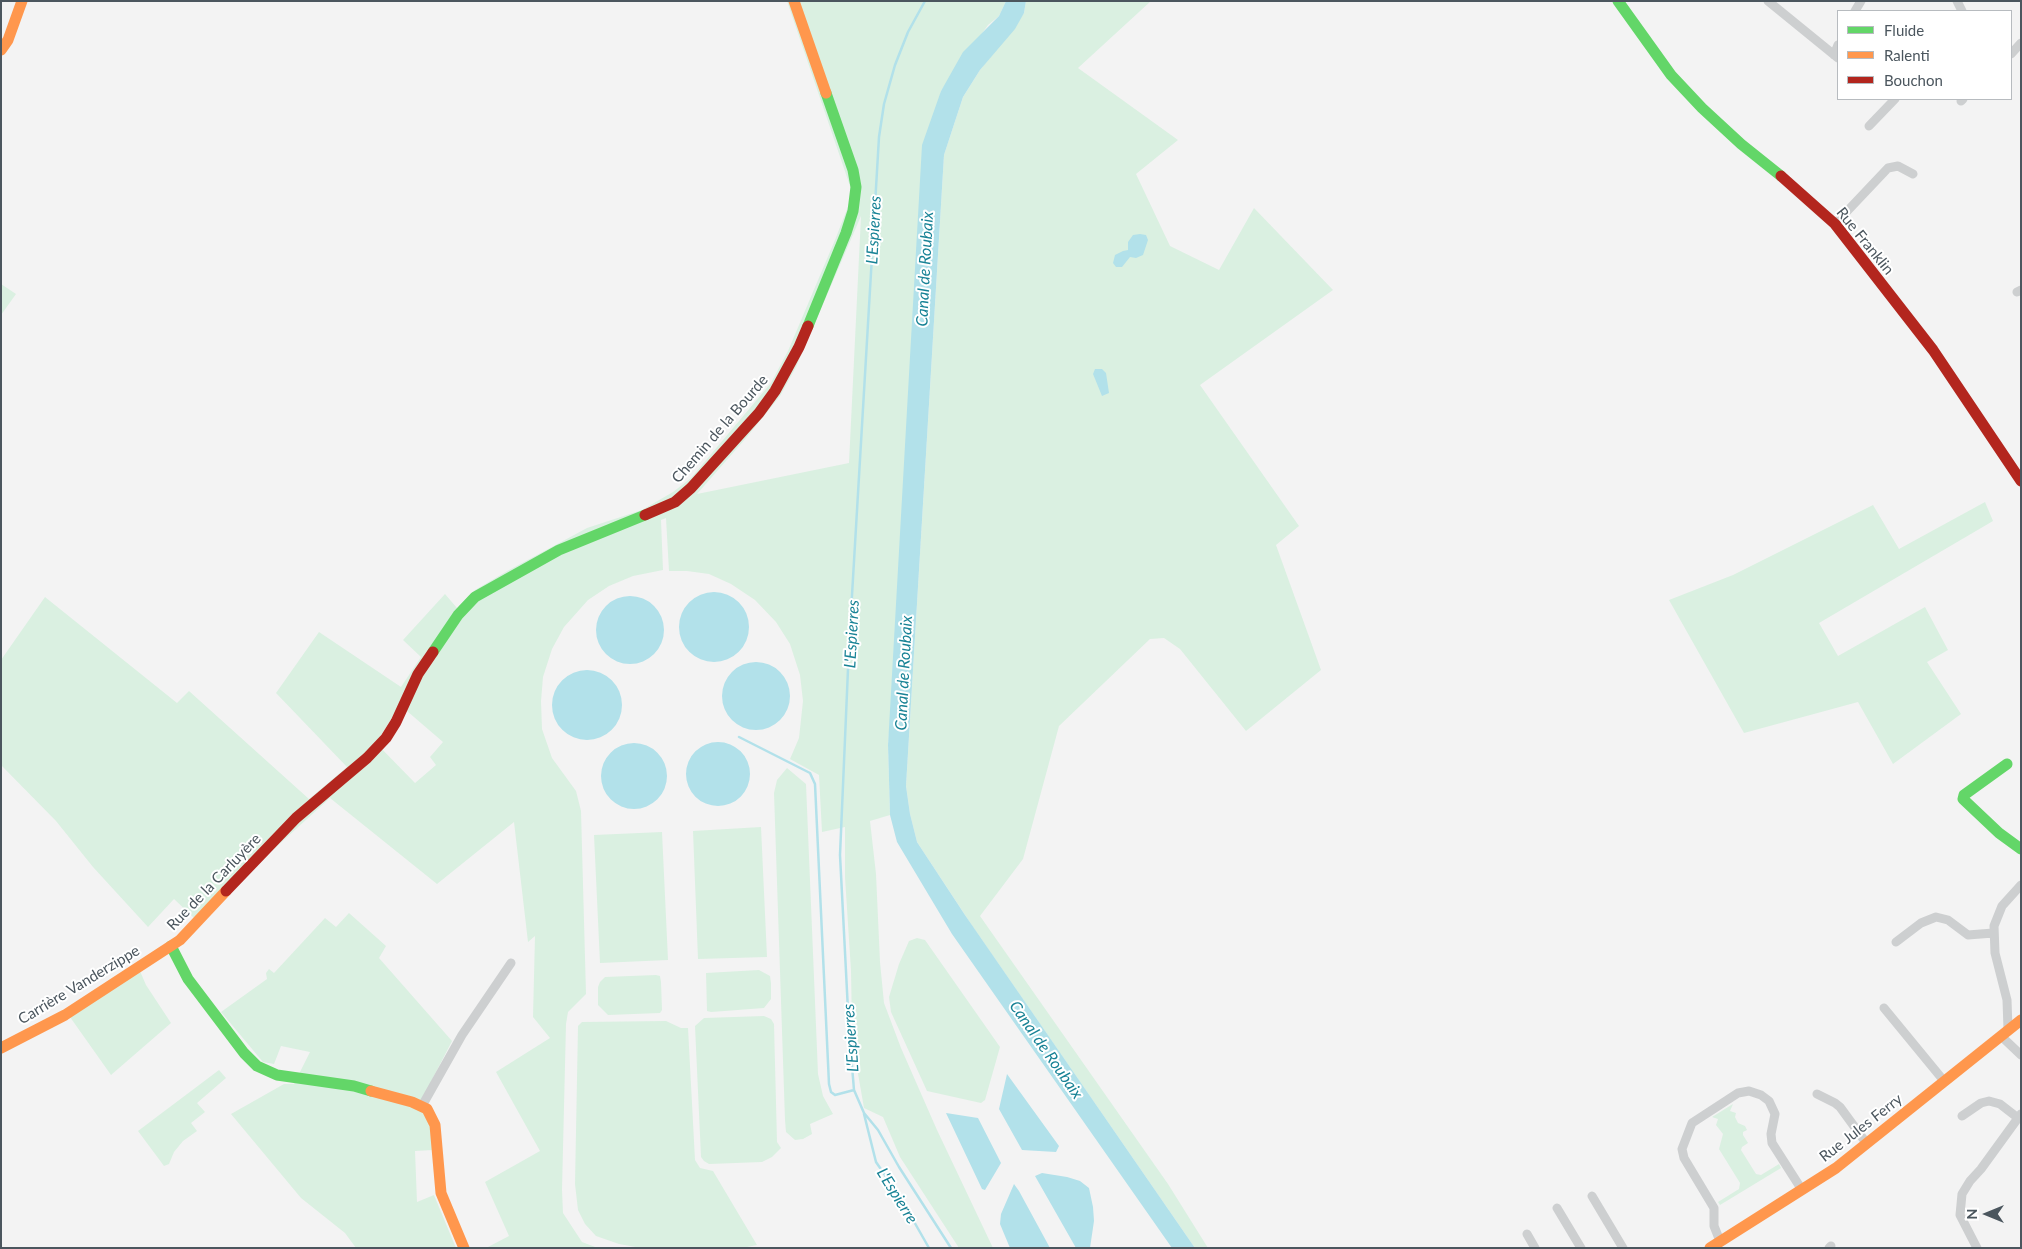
<!DOCTYPE html>
<meta charset="utf-8">
<style>
body{margin:0}
#map{position:relative;width:2022px;height:1249px;overflow:hidden;background:#f3f3f3;font-family:Lato,sans-serif}
canvas{display:block}
.frame{position:absolute;inset:0;border:2px solid #4b565e;pointer-events:none}
.legend{position:absolute;left:1837px;top:10px;width:175px;height:90px;box-sizing:border-box;background:#fff;border:1px solid #b7bbbf;margin:0;padding:6px 9px;list-style:none;font-size:15px;color:#4b565e}
.legend li{display:flex;align-items:center;gap:10px;height:25px}
.legend b{width:25px;border:1px solid #b7bbbf}
.north{position:absolute;left:1962px;top:1189px;width:50px;height:50px;-webkit-text-stroke:4px #fff;paint-order:stroke;rotate:270deg;font-size:14px;font-weight:700;line-height:20px;text-align:center;color:#4b565e}
.north::after{content:'';display:block;margin:auto;width:18px;height:22px;background:#4b565e;clip-path:polygon(50% 0,100% 100%,50% 72%,0 100%)}
</style>
<div id="map">
<canvas width="2022" height="1249"></canvas>
<div class="frame"></div>
<ul class="legend">
<li><b style="height:6px;background:#63d668"></b>Fluide</li>
<li><b style="height:6px;background:#ff974d"></b>Ralenti</li>
<li><b style="height:6px;background:#b3261e"></b>Bouchon</li>
</ul>
<div class="north">N</div>
</div>
<script>
const g = document.querySelector('canvas').getContext('2d');
g.lineJoin = 'round';
function paint(path, color) { g.fillStyle = color; g.fill(path, 'evenodd'); }
const shape = rows => new Path2D(rows.map(r => 'M' + r).join(''));
function strokePath(path, color, width, dash) { g.strokeStyle = color; g.lineWidth = width; g.lineCap = dash ? 'butt' : 'round'; g.setLineDash(dash || []); g.stroke(path); }
function drawText(font, color, halo, rows, align = 'center') {
  g.font = font + ' Lato,sans-serif'; g.lineWidth = 4; g.setLineDash([]); g.textBaseline = 'middle'; g.strokeStyle = halo; g.fillStyle = color; for (const [text, x, y, turn = 0] of rows) {
    g.save(); g.translate(x, y); g.rotate((+turn || 0) * Math.PI / 180); g.textAlign = isNaN(turn) ? turn : align; if (halo) g.strokeText(text, 0, 0); g.fillText(text, 0, 0); g.restore();
  }
}
const green = shape([
 [787,1,1006,1,999,16,988,25,941,91,888,745,890,815,870,821,876,874,880,962,884,1003,901,1048,937,1130,993,1248,959,1248,900,1157,883,1117,864,1108,857,1068,852,1026,851,971,845,877,845,827,822,832,819,775,790,759,799,738,803,701,800,675,790,644,776,622,755,600,731,584,709,574,687,571,669,571,666,518,661,520,663,570,633,576,609,586,588,600,564,627,552,649,543,677,541,701,542,729,552,758,576,791,581,811,586,994,568,1012,566,1024,562,1190,563,1213,582,1242,598,1248,486,1248,509,1236,485,1182,540,1151,496,1072,550,1038,533,1017,535,936,528,942,514,822,437,884,330,798,275,848,194,918,174,899,148,927,93,867,56,821,1,765,1,660,45,597,177,703,189,691,309,799,347,767,276,693,319,632,401,687,421,657,403,640,445,594,457,608,475,590,509,570,587,528,642,510,673,492,691,478,771,383,788,351,835,240,849,204,851,189],
 [861,216,849,463,697,494,746,438,780,396,796,367],
 [400,705,443,742,430,757,436,765,415,783,376,743],
 [1026,1,1151,1,1078,68,1178,140,1136,174,1170,246,1219,270,1254,208,1333,290,1200,385,1299,526,1276,545,1321,670,1246,731,1180,649,1164,638,1150,639,1059,726,1023,859,980,916,1168,1184,1208,1248,1195,1248,971,924,917,842,910,814,906,786,944,155,963,97,980,70,1024,13],
 [1,284,16,294,1,315],
 [1985,502,1993,521,1819,623,1838,656,1925,607,1948,650,1927,662,1961,714,1893,764,1858,702,1744,733,1669,600,1733,575,1873,505,1899,549],
 [787,768,806,784,818,1074,823,1096,833,1114,810,1124,812,1134,803,1139,795,1140,786,1132,785,1120,774,793,777,780],
 [761,827,767,957,698,959,693,831],
 [662,832,668,960,600,963,594,835],
 [349,913,386,946,379,958,452,1041,417,1109,424,1112,430,1127,433,1150,415,1151,417,1202,434,1195,456,1248,356,1248,345,1233,301,1198,231,1114,284,1084,294,1084,310,1052,281,1046,274,1064,263,1062,221,1012,267,979,266,973,269,969,274,973,325,918,336,927],
 [917,938,925,940,1000,1047,985,1100,981,1103,927,1091,891,1012,889,997,899,964,909,941],
 [137,964,146,985,171,1023,111,1075,70,1017],
 [759,970,770,976,771,983,771,999,764,1008,711,1012,707,1011,706,973],
 [656,975,660,976,661,982,662,1010,660,1013,608,1015,598,1005,598,987,600,982,605,977],
 [764,1016,771,1019,774,1024,777,1142,781,1148,772,1157,762,1162,709,1164,704,1161,701,1157,695,1026,704,1018],
 [666,1021,681,1028,688,1028,695,1160,700,1168,713,1171,757,1245,742,1248,641,1248,619,1244,596,1236,585,1224,578,1210,575,1184,578,1026,582,1022],
 [219,1070,226,1078,197,1103,205,1112,191,1123,197,1131,183,1141,174,1152,169,1164,164,1166,138,1131],
 [1733,1104,1730,1111,1736,1113,1735,1117,1738,1123,1745,1126,1747,1130,1743,1132,1743,1135,1748,1143,1742,1147,1741,1150,1756,1174,1761,1175,1779,1164,1781,1168,1720,1205,1718,1202,1739,1189,1740,1183,1719,1149,1723,1134,1716,1125,1718,1119,1712,1117]
]);
const water = shape([
 [1006,1,1026,1,1024,13,1015,29,980,70,963,97,944,155,906,786,910,814,917,842,965,915,1195,1248,1172,1248,952,934,897,842,890,815,888,745,922,145,941,91,963,52,999,16],
 [1140,234,1146,235,1148,240,1143,255,1136,258,1130,257,1122,267,1116,267,1113,263,1115,255,1123,251,1128,250,1128,242,1133,235],
 [1095,369,1102,369,1106,373,1109,393,1102,396,1093,374],
 '679 627a35 35 0 1 1 70 0a35 35 0 1 1-70 0Z',
 '596 630a34 34 0 1 1 68 0a34 34 0 1 1-68 0Z',
 '722 696a34 34 0 1 1 68 0a34 34 0 1 1-68 0Z',
 '552 705a35 35 0 1 1 70 0a35 35 0 1 1-70 0Z',
 '686 774a32 32 0 1 1 64 0a32 32 0 1 1-64 0Z',
 '601 776a33 33 0 1 1 66 0a33 33 0 1 1-66 0Z',
 [1007,1074,1059,1146,1056,1152,1022,1150,999,1109],
 [946,1113,978,1118,1001,1163,985,1190,982,1189],
 [1042,1173,1067,1177,1080,1181,1089,1188,1093,1207,1094,1221,1090,1248,1076,1248,1035,1176],
 [1014,1184,1019,1191,1050,1248,1010,1248,1000,1224,1001,1214]
]);
const stream = shape([
 [925,1,908,32,895,65,884,104,879,137,849,646,840,855,849,1030,854,1090,864,1113,878,1130,899,1167,951,1248],
 [739,737,810,773,815,784,829,1084,831,1092,835,1095,854,1090],
 [864,1114,876,1162,900,1197,929,1248]
]);
const street = shape([
 [1768,1,1838,58],
 [1957,1,1962,11],
 [1855,11,1861,1],
 [2011,54,2021,43],
 [1834,55,1838,45],
 [1961,101,1963,99],
 [1869,126,1895,99],
 [1835,224,1888,168,1898,166,1913,174],
 [2017,292,2021,290],
 [1896,942,1921,923,1936,917,1948,920,1968,935,1993,933],
 [1884,1008,1944,1081],
 [2008,1029,2007,1000,1995,953,1994,926,2002,906,2021,885],
 [2001,1036,2021,1055],
 [1817,1094,1835,1103,1840,1107,1867,1144],
 [422,1106,462,1035,511,963],
 [1962,1116,1981,1103,1989,1101,2000,1104,2018,1118],
 [1592,1196,1623,1248],
 [1557,1208,1581,1248],
 [1527,1234,1535,1248],
 [1720,1241,1714,1226,1714,1208,1684,1158,1682,1149,1692,1123,1738,1093,1749,1091,1761,1095,1769,1101,1775,1114,1771,1134,1772,1143,1802,1190],
 [1829,1248,1831,1246],
 [1977,1248,1960,1215,1962,1194,1970,1181,1981,1169,2021,1114]
]);
const fast = shape([
 [1618,1,1671,75,1702,108,1741,144,1781,176],
 [808,326,846,233,853,211,856,187,853,170,826,93],
 [433,652,458,615,475,597,559,550,645,515],
 [2007,764,1964,795,1963,799,1999,833,2021,849],
 [171,946,188,979,244,1053,257,1066,277,1075,354,1086,371,1091]
]);
const slow = shape([
 [794,1,826,93],
 [1,50,8,40,22,1],
 [1,1048,65,1015,180,940,226,891],
 [371,1091,412,1102,427,1109,435,1125,441,1193,464,1248],
 [1710,1248,1836,1168,2021,1020]
]);
const jam = shape([
 [1781,176,1835,224,1933,350,2021,481],
 [645,515,675,502,691,488,759,413,775,391,799,347,808,326],
 [226,891,296,818,367,758,386,738,396,722,418,674,433,652]
]);
const streetNames = [
 ["Rue Franklin",1865,241,51],
 ["Chemin de la Bourde",720,429,-49],
 ["Rue de la Carluyère",214,882,-46],
 ["Carrière Vanderzippe",79,985,-31],
 ["Rue Jules Ferry",1861,1128,-38]
];
const waterNames = [
 ["L'Espierres",874,230,-87],
 ["Canal de Roubaix",925,269,-87],
 ["L'Espierres",852,634,-87],
 ["Canal de Roubaix",904,673,-87],
 ["L'Espierres",851,1038,-94],
 ["Canal de Roubaix",1046,1050,55],
 ["L'Espierre",897,1196,58]
];
paint(green, '#daf0e1');
paint(water, '#b2e1ea');
strokePath(stream, '#b2e1ea', 2.5);
strokePath(street, '#cdcfd0', 9);
strokePath(fast, '#63d668', 11);
strokePath(slow, '#ff974d', 11);
strokePath(jam, '#b3261e', 11);
drawText('15px', '#4b565e', '#fff', streetNames);
drawText('italic 16px', '#178295', '#fff', waterNames);
</script>
